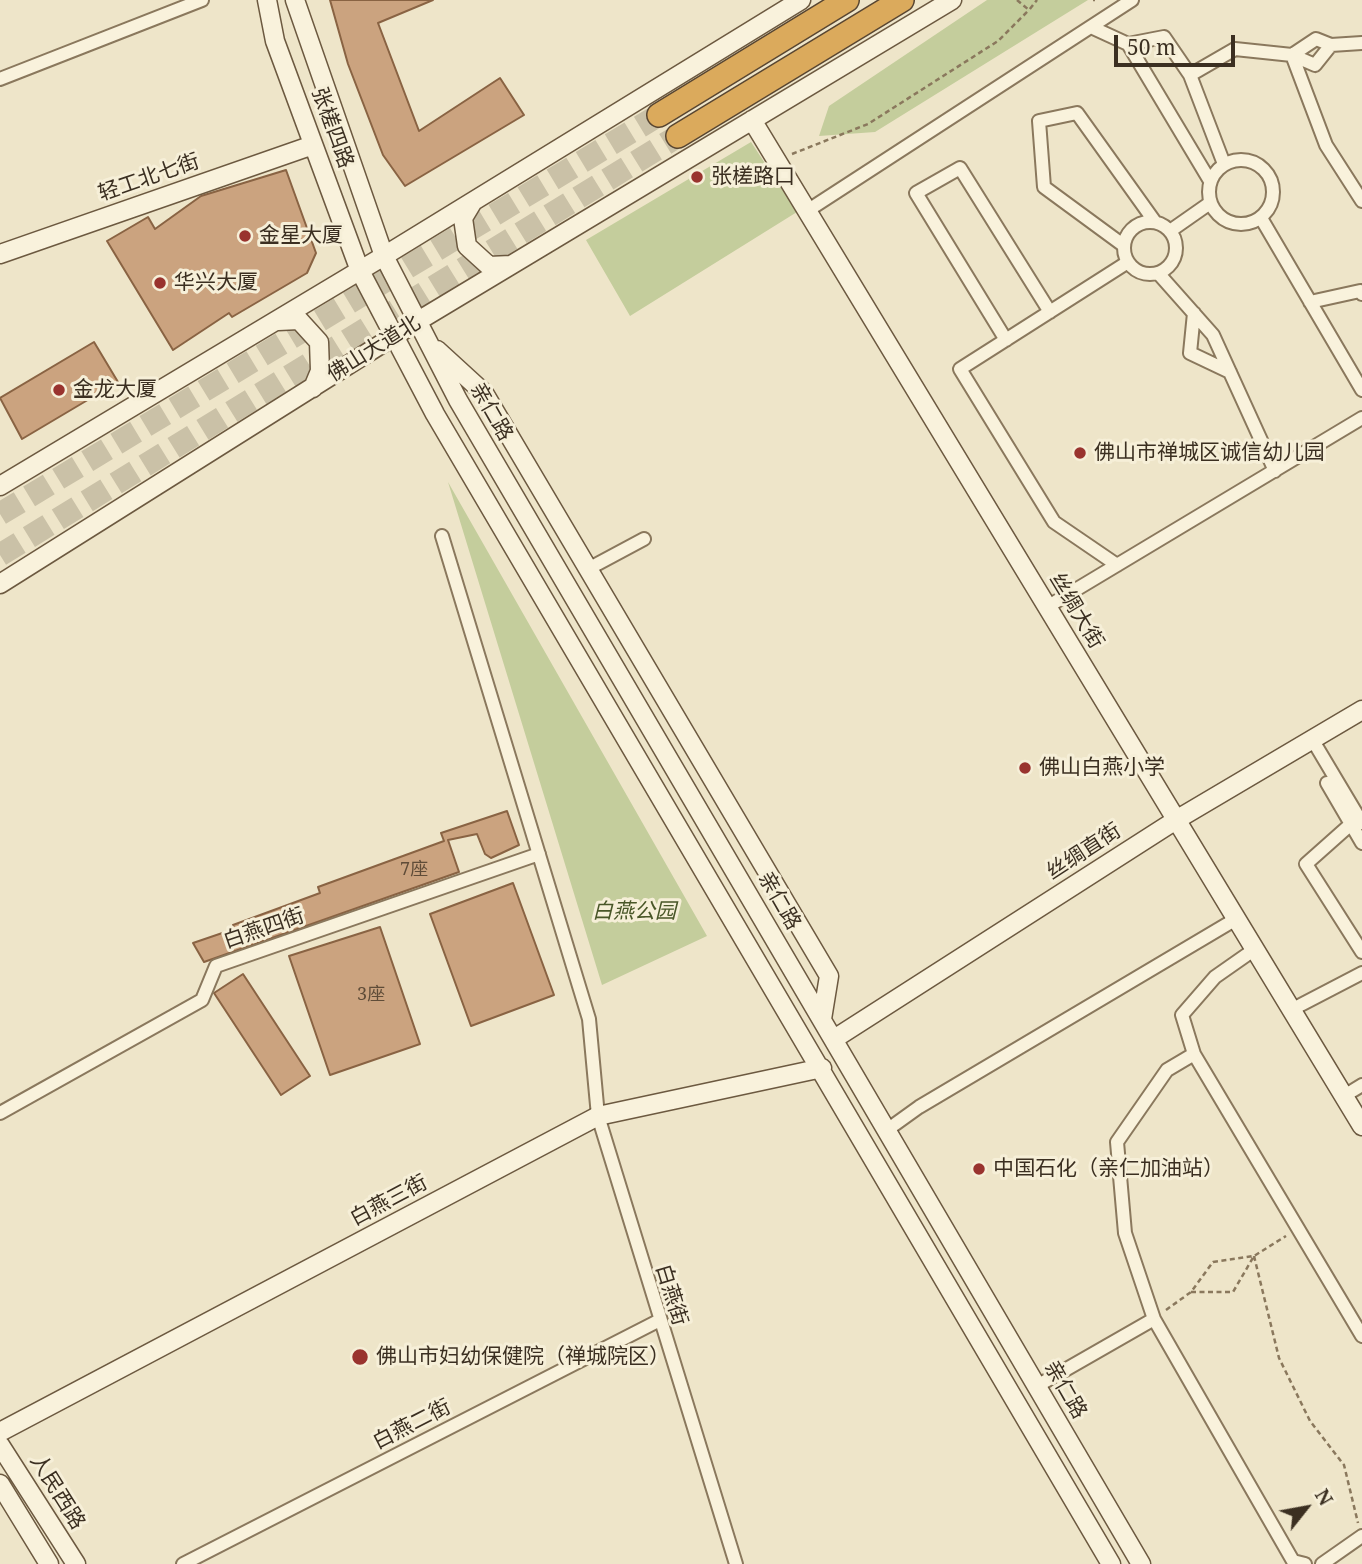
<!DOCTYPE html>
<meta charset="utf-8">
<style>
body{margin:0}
#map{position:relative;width:1362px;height:1564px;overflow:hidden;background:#eee5c9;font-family:"Noto Serif",serif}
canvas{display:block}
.north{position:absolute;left:1271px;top:1473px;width:70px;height:70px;-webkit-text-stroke:5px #f6efd8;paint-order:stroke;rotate:59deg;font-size:19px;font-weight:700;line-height:28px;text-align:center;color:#3b2f21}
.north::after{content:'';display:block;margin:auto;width:24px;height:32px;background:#3b2f21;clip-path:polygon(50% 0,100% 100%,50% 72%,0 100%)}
.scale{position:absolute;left:1114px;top:35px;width:121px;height:32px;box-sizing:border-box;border:4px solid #3b2f21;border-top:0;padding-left:9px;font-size:21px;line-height:24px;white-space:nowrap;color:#3b2f21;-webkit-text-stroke:5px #f6efd8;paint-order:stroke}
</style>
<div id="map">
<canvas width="1362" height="1564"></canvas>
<div class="north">N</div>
<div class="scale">50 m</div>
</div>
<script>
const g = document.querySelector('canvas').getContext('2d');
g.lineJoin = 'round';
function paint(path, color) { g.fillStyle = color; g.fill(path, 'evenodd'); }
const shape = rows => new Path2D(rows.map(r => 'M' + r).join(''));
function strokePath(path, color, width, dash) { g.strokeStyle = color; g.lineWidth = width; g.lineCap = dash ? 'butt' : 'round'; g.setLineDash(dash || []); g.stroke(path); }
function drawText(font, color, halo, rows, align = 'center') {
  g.font = font + ' "Noto Serif","Noto Sans SC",serif'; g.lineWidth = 6; g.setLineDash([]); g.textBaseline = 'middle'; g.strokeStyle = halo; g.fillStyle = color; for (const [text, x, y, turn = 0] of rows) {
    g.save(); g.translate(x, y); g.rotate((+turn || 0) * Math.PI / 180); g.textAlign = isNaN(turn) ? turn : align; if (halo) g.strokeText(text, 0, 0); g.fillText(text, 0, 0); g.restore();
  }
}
const green = shape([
 [987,0,1088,0,875,132,819,136,829,106],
 [751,142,797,212,630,316,586,240],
 [448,482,707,936,602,985]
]);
const building = shape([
 [330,0,433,0,378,23,419,131,500,78,524,115,405,186,383,155,348,64,330,0],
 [286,170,316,253,307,273,232,317,229,313,173,350,107,241,148,217,155,229,201,196,286,170],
 [94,342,118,382,22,439,0,398,94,342],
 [507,811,519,845,491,858,485,854,477,834,448,840,459,872,204,962,193,943,234,929,233,925,320,893,318,887,444,841,441,833,507,811],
 [513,883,554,995,471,1026,430,914,513,883],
 [380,927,420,1044,330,1075,289,956,380,927],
 [243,974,310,1076,281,1095,214,993,243,974]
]);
const highwayTunnel = shape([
 [0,514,659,115],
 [0,555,678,136]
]);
const path = shape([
 [1017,0,1029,10,1037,0],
 [1093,0,1095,0],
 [792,154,868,124,998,41,1029,10],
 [1254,1256,1279,1358,1310,1421,1344,1465,1358,1523],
 [1191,1292,1233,1292,1254,1256],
 [1166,1310,1191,1292,1213,1262,1254,1256,1286,1236]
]);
const street = shape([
 [1091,27,1128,44,1210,181],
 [1128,44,1164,37,1190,75],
 [1292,55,1326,145,1362,201],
 [1292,55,1315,65,1331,45,1362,43],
 [0,79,202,0],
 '1209 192a32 32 0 1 1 64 0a32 32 0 1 1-64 0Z',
 [1224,164,1190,75,1235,49,1292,55,1316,39,1331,45],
 [807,211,1132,0],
 [1261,218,1362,390],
 '1124 248a26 26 0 1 1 52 0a26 26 0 1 1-52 0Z',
 [1170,231,1210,203],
 [1123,245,1044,187,1039,121,1077,113,1155,222],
 [1158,273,1213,335,1275,471],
 [1310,302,1360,291,1362,294],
 [1194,313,1190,353,1230,372],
 [1006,340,916,193,960,168,1050,312],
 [442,536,589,1019,598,1116,736,1564],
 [1117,565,1054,522,960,369,1128,262],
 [588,569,644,539],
 [1047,607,1362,418],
 [1312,739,1362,823],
 [1327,783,1362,843],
 [1351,824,1306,864,1362,952],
 [1291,1010,1362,973],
 [1194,1054,1362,1336],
 [1344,1096,1362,1085],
 [0,1113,202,1000,216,966,539,854],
 [887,1130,919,1107,1236,919],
 [1154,1319,1293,1561,1305,1564],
 [1037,1386,1154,1319,1125,1233,1117,1142,1167,1070,1194,1054,1182,1015,1215,977,1255,949],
 [183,1564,658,1321],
 [1322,1564,1362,1536]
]);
const secondary = shape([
 [267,0,275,41,360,271,435,414,1111,1564],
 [295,0,384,256,458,400,1141,1564],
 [752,120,1362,1126],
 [472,203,463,218,467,246,489,266,511,265],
 [0,254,313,145],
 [278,321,299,320,319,342,320,371,313,388],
 [437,350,484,393,829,976,822,1019],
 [0,486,384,256,801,0],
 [0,584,418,321,952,0],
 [834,1039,1176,820,1362,710],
 [0,1432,598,1116,822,1068],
 [0,1445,76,1564],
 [0,1484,49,1564]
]);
const highway = shape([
 [659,115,847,0],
 [678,136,902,0]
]);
const markers = [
 [697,177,7,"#99332e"],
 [245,236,7,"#99332e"],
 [160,283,7,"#99332e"],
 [59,390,7,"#99332e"],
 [1080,453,7,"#99332e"],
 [1025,768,7,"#99332e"],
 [979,1169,7,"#99332e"],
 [360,1357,9,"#99332e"]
];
const numberNames = [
 ["7座",414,870],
 ["3座",371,995]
];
const streetNames = [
 ["张槎四路",332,128,70],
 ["轻工北七街",149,178,-19],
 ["佛山大道北",374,349,-32],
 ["亲仁路",491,412,60],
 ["丝绸大街",1076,611,59],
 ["丝绸直街",1084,852,-33],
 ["亲仁路",779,901,60],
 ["白燕四街",264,929,-19],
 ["白燕三街",389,1201,-28],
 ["白燕街",671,1295,73],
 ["亲仁路",1065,1390,60],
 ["白燕二街",412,1425,-27],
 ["人民西路",57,1492,58]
];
const poiNames = [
 ["张槎路口",711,177],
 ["金星大厦",259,236],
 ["华兴大厦",174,283],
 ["金龙大厦",73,390],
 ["佛山市禅城区诚信幼儿园",1094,453],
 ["佛山白燕小学",1039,768],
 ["中国石化（亲仁加油站）",993,1169],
 ["佛山市妇幼保健院（禅城院区）",376,1357]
];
const parkNames = [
 ["白燕公园",634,912]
];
paint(green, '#c4cd9c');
paint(building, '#cba37f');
strokePath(building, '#896343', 2);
strokePath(highwayTunnel, '#cac1a7', 23, [23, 11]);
strokePath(street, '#8a785d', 16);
strokePath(secondary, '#6c5940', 21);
strokePath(highway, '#594631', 26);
strokePath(path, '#8a785d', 2.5, [5, 3.5]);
strokePath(street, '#f9f2dc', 12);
strokePath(secondary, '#f9f2dc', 18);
strokePath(highway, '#dbaa5c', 23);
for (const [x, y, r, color] of markers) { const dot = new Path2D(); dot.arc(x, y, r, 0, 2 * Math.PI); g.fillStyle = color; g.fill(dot); strokePath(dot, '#f6efd8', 2.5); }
drawText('18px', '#5f4c38', null, numberNames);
drawText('21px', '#3b2f21', '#f6efd8', streetNames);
drawText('21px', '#3b2f21', '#f6efd8', poiNames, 'left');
drawText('italic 21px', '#495728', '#f6efd8', parkNames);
</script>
